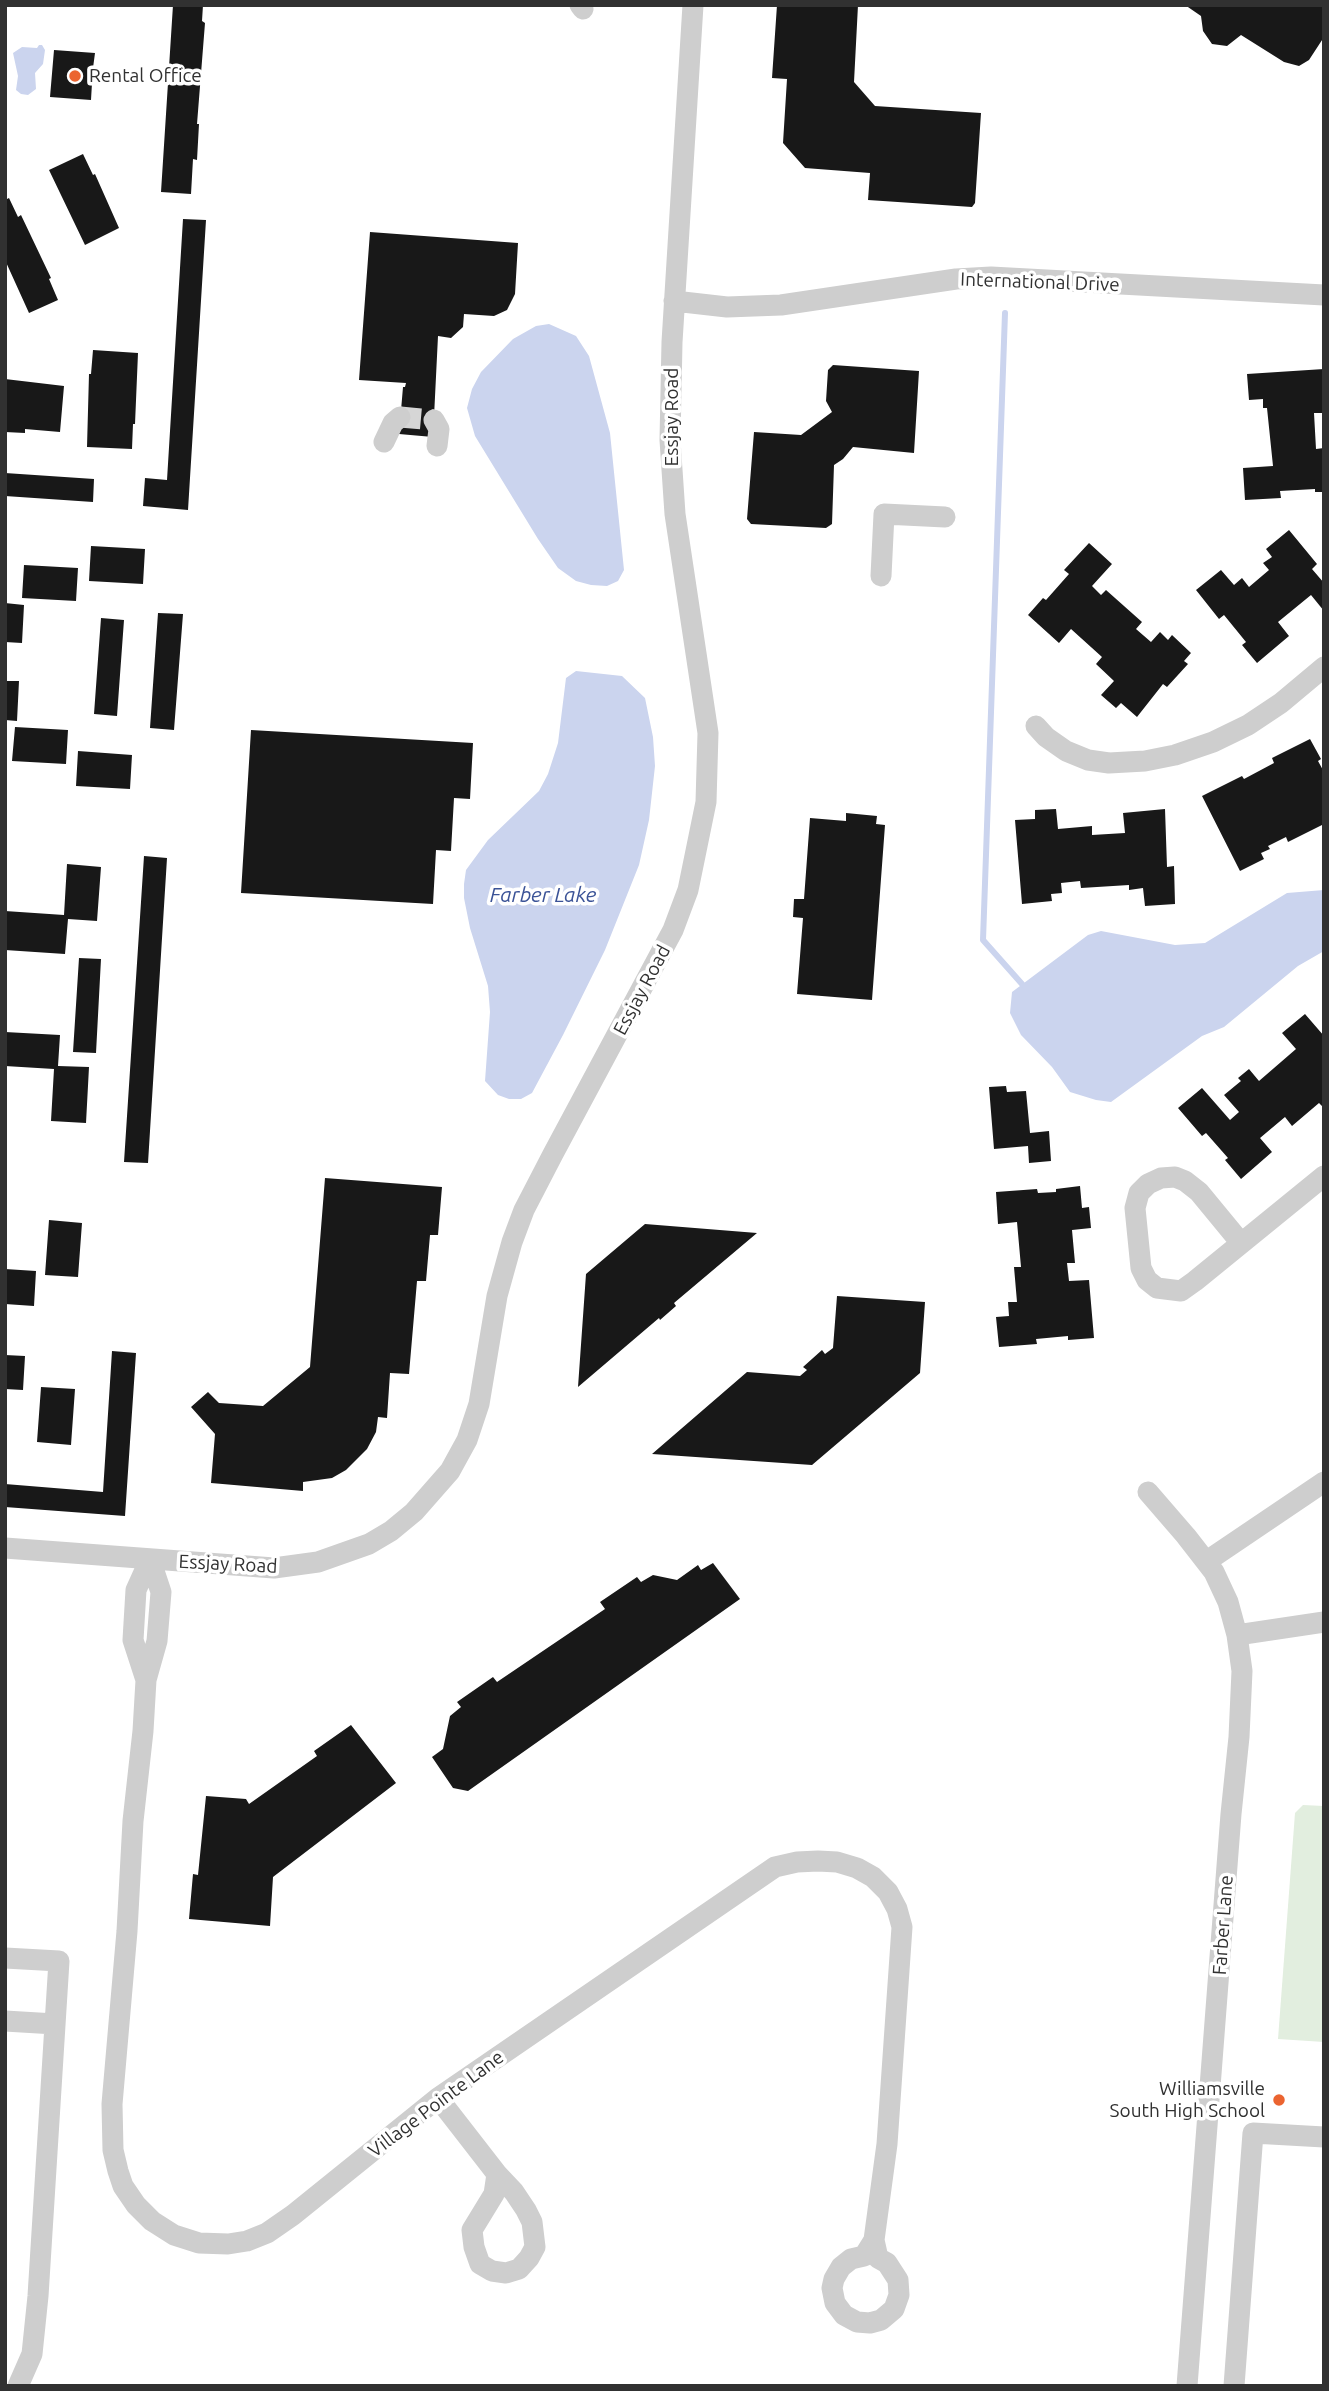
<!DOCTYPE html>
<style>
body{margin:0}
#map{position:relative;width:1329px;height:2391px;overflow:hidden;background:#fff;font-family:Ubuntu,sans-serif}
canvas{display:block}
.frame{position:absolute;inset:0;border:7px solid #313131;pointer-events:none}
</style>
<div id="map">
<canvas width="1329" height="2391"></canvas>
<div class="frame"></div>
</div>
<script>
const g = document.querySelector('canvas').getContext('2d');
g.lineJoin = 'round';
function paint(path, color) { g.fillStyle = color; g.fill(path, 'evenodd'); }
const shape = rows => new Path2D(rows.map(r => 'M' + r).join(''));
function strokePath(path, color, width, dash) { g.strokeStyle = color; g.lineWidth = width; g.lineCap = dash ? 'butt' : 'round'; g.setLineDash(dash || []); g.stroke(path); }
function drawText(font, color, halo, rows, align = 'center') {
  g.font = font + ' Ubuntu,sans-serif'; g.lineWidth = 7; g.setLineDash([]); g.textBaseline = 'middle'; g.strokeStyle = halo; g.fillStyle = color; for (const [text, x, y, turn = 0] of rows) {
    g.save(); g.translate(x, y); g.rotate((+turn || 0) * Math.PI / 180); g.textAlign = isNaN(turn) ? turn : align; if (halo) g.strokeText(text, 0, 0); g.fillText(text, 0, 0); g.restore();
  }
}
const green = shape([
 [1303,1805,1324,1806,1324,2042,1278,2039,1295,1813]
]);
const water = shape([
 [39,45,42,45,45,50,43,64,35,73,36,89,28,95,21,94,16,90,18,76,13,53,22,47,37,48],
 [549,324,576,336,589,356,610,433,624,570,618,581,607,586,591,585,576,581,558,568,538,539,475,436,467,408,472,389,481,372,513,339,536,326],
 [576,671,622,676,645,698,653,737,655,766,649,820,639,865,605,950,563,1035,532,1093,521,1099,509,1099,498,1095,485,1081,490,1012,488,986,470,928,464,898,464,884,466,870,488,840,539,791,548,774,558,743,566,678],
 [1324,890,1324,951,1298,966,1224,1027,1202,1036,1111,1102,1096,1100,1070,1092,1052,1067,1021,1035,1010,1013,1012,992,1088,935,1101,931,1175,945,1205,943,1287,893]
]);
const stream = shape([
 [1005,313,983,940,1022,984]
]);
const building = shape([
 [173,5,203,5,202,21,205,23,197,124,199,124,197,160,193,159,191,194,161,192],
 [777,5,858,5,854,82,875,106,981,113,975,203,972,207,868,200,870,173,805,168,783,143,787,79,772,78],
 [1185,5,1320,5,1324,7,1324,37,1309,60,1299,66,1284,62,1241,35,1227,46,1212,44,1203,31,1201,16],
 [54,50,95,53,93,68,98,69,97,83,92,83,91,100,50,97],
 [83,154,93,175,95,174,119,228,85,245,49,170],
 [9,198,18,217,21,215,51,278,49,279,58,300,29,313,5,260,5,200],
 [183,219,206,220,188,510,143,506,145,478,167,480],
 [370,232,518,243,515,294,507,310,494,316,464,314,463,327,451,338,438,336,433,437,399,434,403,387,405,387,406,383,359,380],
 [93,350,138,353,135,424,133,424,132,449,87,447,89,374,91,374],
 [833,365,919,371,914,453,853,447,843,459,834,465,832,524,826,528,751,524,747,519,754,432,801,435,832,412,826,401,828,370],
 [1324,369,1324,413,1314,413,1316,449,1324,448,1324,492,1315,492,1315,489,1280,491,1281,498,1245,500,1243,468,1273,466,1267,408,1263,408,1263,399,1249,400,1247,374],
 [5,379,64,386,60,432,25,429,25,433,5,432],
 [5,473,94,479,93,502,5,496],
 [1289,530,1317,564,1312,569,1324,583,1324,611,1311,595,1278,622,1289,636,1257,663,1242,645,1246,642,1224,615,1219,619,1196,590,1221,570,1234,585,1242,578,1249,587,1269,570,1263,563,1272,557,1266,549],
 [1089,543,1112,564,1092,586,1101,595,1106,590,1142,622,1136,629,1151,642,1160,632,1168,640,1172,635,1191,653,1184,661,1188,664,1167,687,1163,684,1137,717,1121,703,1116,708,1101,695,1114,681,1096,664,1102,657,1071,629,1059,643,1028,615,1043,598,1046,600,1069,574,1064,570],
 [91,546,145,549,143,584,89,581],
 [24,565,78,568,76,601,22,598],
 [5,603,24,605,22,643,5,642],
 [158,613,183,614,174,730,150,728],
 [101,618,124,620,117,716,94,714],
 [5,681,19,681,17,721,5,720],
 [15,727,68,730,66,764,12,761],
 [251,730,473,743,470,799,454,798,451,851,436,850,433,904,241,893],
 [1310,739,1321,759,1318,761,1324,772,1324,824,1288,842,1286,837,1268,846,1270,849,1261,853,1264,859,1240,871,1202,796,1242,776,1244,779,1274,763,1272,758],
 [78,751,132,755,130,789,76,786],
 [1056,809,1058,829,1092,826,1092,835,1125,833,1123,813,1165,809,1167,867,1174,866,1175,904,1145,906,1143,888,1129,890,1129,885,1081,888,1080,881,1061,883,1062,893,1051,894,1052,901,1022,904,1015,820,1035,819,1035,810],
 [846,813,877,816,876,824,885,825,872,1000,797,994,803,918,793,917,794,899,804,899,810,818,846,821],
 [144,856,167,858,148,1163,124,1162],
 [67,864,101,867,97,921,68,919,65,954,5,950,5,911,64,915],
 [79,958,101,959,96,1053,73,1052],
 [1305,1014,1324,1036,1324,1108,1319,1103,1292,1126,1285,1117,1260,1138,1272,1152,1241,1179,1225,1160,1228,1158,1206,1133,1202,1136,1178,1108,1202,1088,1230,1120,1239,1112,1224,1095,1241,1081,1238,1078,1249,1069,1259,1081,1296,1049,1282,1033],
 [5,1032,60,1035,58,1066,89,1067,86,1123,51,1121,54,1069,5,1066],
 [1006,1086,1007,1092,1026,1091,1030,1133,1049,1131,1051,1161,1029,1163,1028,1146,994,1149,989,1087],
 [325,1178,442,1187,438,1235,430,1235,426,1281,417,1281,409,1374,390,1373,387,1418,378,1417,376,1432,367,1449,346,1470,332,1478,303,1482,303,1491,211,1483,215,1434,191,1407,208,1392,219,1403,263,1406,310,1367],
 [1080,1186,1082,1208,1089,1207,1091,1228,1072,1230,1075,1263,1067,1263,1069,1281,1089,1280,1094,1338,1068,1340,1068,1336,1036,1339,1037,1344,999,1347,996,1317,1009,1316,1008,1302,1017,1302,1014,1267,1021,1267,1017,1222,998,1224,996,1192,1037,1189,1038,1193,1056,1192,1056,1189],
 [49,1220,82,1223,78,1277,45,1275],
 [645,1224,757,1233,674,1303,676,1306,660,1320,659,1318,578,1387,586,1274],
 [5,1269,36,1271,34,1306,5,1304],
 [837,1296,925,1302,920,1373,812,1465,652,1454,747,1372,800,1376,807,1370,803,1367,822,1350,825,1354,833,1348],
 [112,1351,136,1353,125,1516,5,1507,5,1484,103,1492],
 [5,1355,25,1356,23,1390,5,1389],
 [41,1387,75,1389,71,1445,37,1442],
 [713,1563,740,1599,468,1791,453,1788,432,1757,443,1749,450,1716,461,1707,457,1702,493,1677,497,1682,605,1609,600,1602,637,1577,641,1582,653,1575,677,1580,698,1565,701,1570],
 [351,1725,396,1783,273,1877,270,1926,189,1919,193,1874,198,1875,206,1796,246,1799,249,1804,317,1756,314,1751]
]);
const minorTunnel = shape([
 [400,417,434,420]
]);
const minor = shape([
 [580,5,583,9],
 [674,301,727,307,781,305,956,279,991,277,1324,295],
 [434,420,439,429,437,446],
 [384,442,393,423,400,417],
 [881,576,884,514,945,517],
 [1036,726,1046,737,1066,751,1088,760,1109,763,1145,761,1175,755,1213,742,1248,725,1281,703,1324,667],
 [1241,1243,1199,1192,1185,1181,1175,1177,1161,1178,1148,1184,1139,1193,1135,1208,1141,1268,1147,1280,1157,1288,1181,1291,1195,1281,1324,1176],
 [1148,1492,1186,1536,1214,1572,1228,1602,1237,1635,1242,1671,1239,1737,1231,1814,1187,2386],
 [5,1548,274,1568,318,1562,369,1544,391,1531,414,1512,450,1471,467,1440,479,1404,497,1296,512,1242,524,1210,553,1154,673,930,688,890,706,802,708,733,675,514,670,440,672,342,693,5],
 [150,1559,161,1592,157,1641,146,1680,143,1731,133,1821,127,1931,112,2104,113,2150,118,2171,123,2186,136,2205,152,2221,174,2235,199,2243,228,2244,247,2241,267,2233,293,2215,438,2098,775,1867,797,1862,818,1861,837,1862,857,1868,873,1877,888,1892,897,1909,902,1927,887,2144,874,2240],
 [1207,1561,1324,1482],
 [1237,1635,1324,1622],
 [146,1680,133,1640,136,1590,150,1559],
 [5,1958,59,1961,38,2296,32,2354,18,2386],
 [5,2021,55,2024],
 [438,2098,497,2174,494,2194,472,2230,474,2247,480,2264,492,2271,506,2273,519,2269,529,2258,535,2247,532,2222,526,2210,514,2192,497,2174],
 [874,2240,878,2258,887,2263,898,2280,899,2295,894,2309,881,2320,870,2323,857,2322,844,2315,835,2303,832,2288,834,2279,841,2267,851,2259,864,2256,874,2240],
 [1234,2386,1253,2133,1324,2137]
]);
const markers = [
 [75,76,7,"#eb6430"],
 [1279,2100,7,"#eb6430"]
];
const poiNames = [
 ["Rental Office",89,76],
 ["Williamsville",1265,2089,"right"],
 ["South High School",1265,2111,"right"]
];
const streetNames = [
 ["International Drive",1040,282,2],
 ["Essjay Road",672,417,-90],
 ["Essjay Road",642,990,-62],
 ["Essjay Road",228,1564,3],
 ["Farber Lane",1223,1925,-86],
 ["Village Pointe Lane",436,2104,-37]
];
const waterNames = [
 ["Farber Lake",543,895]
];
paint(green, '#e2eedf');
paint(water, '#cbd4ee');
strokePath(stream, '#cbd4ee', 6);
paint(building, '#181818');
strokePath(minorTunnel, '#d6d6d6', 21, [21, 10]);
strokePath(minor, '#cecece', 21);
for (const [x, y, r, color] of markers) { const dot = new Path2D(); dot.arc(x, y, r, 0, 2 * Math.PI); g.fillStyle = color; g.fill(dot); strokePath(dot, '#fff', 2.5); }
drawText('19px', '#313131', '#fff', poiNames, 'left');
drawText('19px', '#313131', '#fff', streetNames);
drawText('italic 21px', '#3b5397', '#fff', waterNames);
</script>
